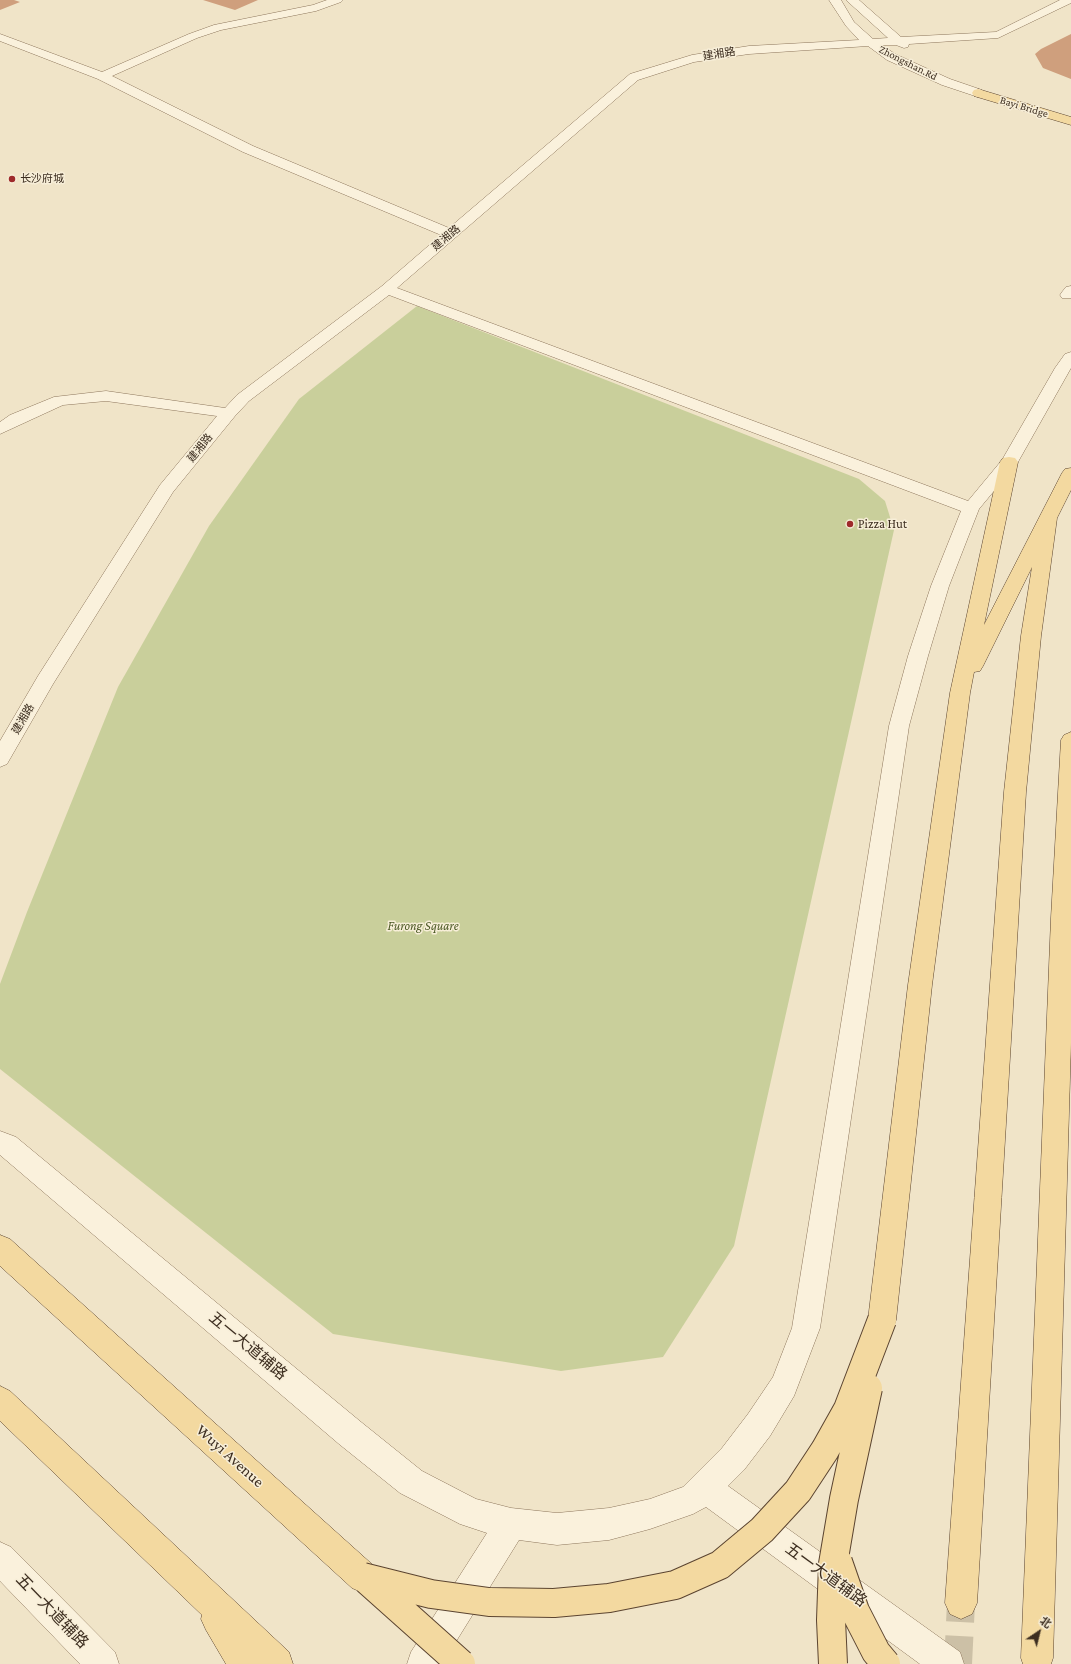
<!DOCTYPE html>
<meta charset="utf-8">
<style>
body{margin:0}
#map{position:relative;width:1071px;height:1664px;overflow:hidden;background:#f0e4c8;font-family:"Crimson Pro","Noto Sans SC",serif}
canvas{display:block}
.north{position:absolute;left:1019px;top:1612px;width:40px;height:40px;-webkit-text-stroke:3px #f7eed8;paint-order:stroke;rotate:35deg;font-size:11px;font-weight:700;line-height:16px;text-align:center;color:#3d2e20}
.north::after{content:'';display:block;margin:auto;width:14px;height:18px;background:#3d2e20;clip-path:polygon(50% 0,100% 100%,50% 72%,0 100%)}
</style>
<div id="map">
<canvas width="1071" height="1664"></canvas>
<div class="north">北</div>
</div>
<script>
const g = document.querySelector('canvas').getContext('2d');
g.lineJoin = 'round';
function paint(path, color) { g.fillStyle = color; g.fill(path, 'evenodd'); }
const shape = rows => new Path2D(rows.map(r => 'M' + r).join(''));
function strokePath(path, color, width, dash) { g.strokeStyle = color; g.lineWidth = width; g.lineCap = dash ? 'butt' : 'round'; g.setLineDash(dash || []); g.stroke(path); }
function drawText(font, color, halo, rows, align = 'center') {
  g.font = font + ' "Crimson Pro","Noto Sans SC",serif'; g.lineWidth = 3; g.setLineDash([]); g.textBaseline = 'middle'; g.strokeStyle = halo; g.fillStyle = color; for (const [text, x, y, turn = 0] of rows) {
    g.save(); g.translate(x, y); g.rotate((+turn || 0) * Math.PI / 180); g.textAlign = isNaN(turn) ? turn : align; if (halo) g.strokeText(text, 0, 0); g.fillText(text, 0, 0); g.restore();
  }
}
const green = shape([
 [417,306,859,479,885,501,894,530,734,1246,663,1357,561,1371,333,1334,0,1069,0,984,27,912,118,687,209,526,299,399]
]);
const building = shape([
 [0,0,14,0,20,2,0,10],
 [203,0,258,0,235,10],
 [1071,34,1071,79,1043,68,1035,54,1041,49]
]);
const majorTunnel = shape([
 [958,1664,961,1603]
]);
const minor = shape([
 [327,0,343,0,341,2,316,11,221,30,197,38,112,76,253,146,449,228,630,74,692,55,749,46,859,40,846,26,829,0,841,0,854,22,873,39,888,38,846,0,859,0,901,37,996,32,1060,0,1071,0,1071,3,998,38,909,44,908,47,904,48,896,45,882,45,895,54,950,79,982,90,984,93,982,96,978,97,942,85,887,60,868,46,749,54,694,62,638,80,397,288,968,501,1002,460,1055,368,1065,354,1071,352,1071,368,1018,462,979,509,949,586,928,656,909,726,820,1328,794,1396,770,1436,744,1470,728,1486,960,1652,964,1664,920,1664,706,1507,693,1514,650,1529,609,1540,557,1545,519,1540,442,1664,407,1664,411,1652,487,1533,460,1524,400,1493,339,1444,0,1155,0,1131,16,1137,361,1422,422,1471,476,1499,511,1508,557,1513,609,1508,650,1499,683,1487,722,1448,748,1414,773,1377,792,1328,889,726,908,656,931,586,961,511,389,295,249,401,235,416,173,492,53,684,7,764,0,767,0,741,38,676,160,485,217,416,106,401,63,405,0,434,0,422,10,415,54,397,106,391,225,408,237,395,382,286,441,235,243,152,98,79,0,41,0,34,102,72,189,34,214,25,313,5,327,0],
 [1071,286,1071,298,1062,298,1060,295,1062,292,1066,287,1071,286],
 [0,1542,11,1547,115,1652,119,1664,80,1664,0,1581,0,1542]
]);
const major = shape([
 [978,89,1071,117,1071,125,974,96,972,93,974,90,978,89],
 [1009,457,1015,458,1018,462,984,625,1062,473,1065,469,1071,468,1071,490,1057,518,1041,636,1026,792,977,1603,972,1614,961,1619,950,1614,945,1603,1004,792,1021,636,1032,567,983,666,980,671,974,672,970,693,932,985,896,1320,892,1330,882,1334,872,1330,868,1320,908,985,950,693,1000,462,1003,458,1009,457],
 [1071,732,1071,1043,1053,1658,1051,1664,1023,1664,1021,1658,1051,918,1061,740,1064,735,1071,732],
 [0,1235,10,1239,374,1566,379,1577,374,1588,363,1593,352,1588,0,1266,0,1235],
 [0,1386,10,1391,289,1652,293,1664,226,1664,206,1630,201,1619,202,1615,0,1421,0,1386]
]);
const majorBridge = shape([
 [838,1562,855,1611,876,1652,886,1664],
 [363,1577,431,1594,489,1602,554,1603,609,1598,675,1585,720,1565,762,1530,798,1491,825,1450,848,1409,882,1320],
 [367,1580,461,1664],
 [833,1664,831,1620,833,1564,844,1499,868,1388]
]);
const markers = [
 [12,179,4,"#9e2a2b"],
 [850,524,4,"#9e2a2b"]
];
const farStreetnames = [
 ["建湘路",719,54,-9],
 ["Zhongshan.Rd",908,63,27],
 ["Bayi Bridge",1024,107,17],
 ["建湘路",446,238,-40],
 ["建湘路",200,448,-51],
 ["建湘路",23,719,-60]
];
const farPoinames = [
 ["长沙府城",20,179]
];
const poiNames = [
 ["Pizza Hut",858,524]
];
const parkNames = [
 ["Furong Square",423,926]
];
const nearStreetnames = [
 ["五一大道辅路",248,1346,40],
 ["Wuyi Avenue",230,1456,42],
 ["五一大道辅路",826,1575,36],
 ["五一大道辅路",52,1611,46]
];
paint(green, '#c9cf9b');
paint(building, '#cf9f7d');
strokePath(majorTunnel, '#ccc0a6', 28, [28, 14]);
strokePath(minor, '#8d765c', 1);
strokePath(major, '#5b4430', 1);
paint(minor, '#faf1dc');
paint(major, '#f3d9a0');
strokePath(majorBridge, '#5b4430', 30, []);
strokePath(majorBridge, '#f3d9a0', 28);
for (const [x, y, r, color] of markers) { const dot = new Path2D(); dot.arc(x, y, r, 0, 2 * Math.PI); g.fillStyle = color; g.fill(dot); strokePath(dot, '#f7eed8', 1.5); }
drawText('11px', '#3d2e20', '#f7eed8', farStreetnames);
drawText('11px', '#3d2e20', '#f7eed8', farPoinames, 'left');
drawText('13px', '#3d2e20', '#f7eed8', poiNames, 'left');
drawText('italic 13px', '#4d5a26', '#f7eed8', parkNames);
drawText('16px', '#3d2e20', '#f7eed8', nearStreetnames);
</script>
